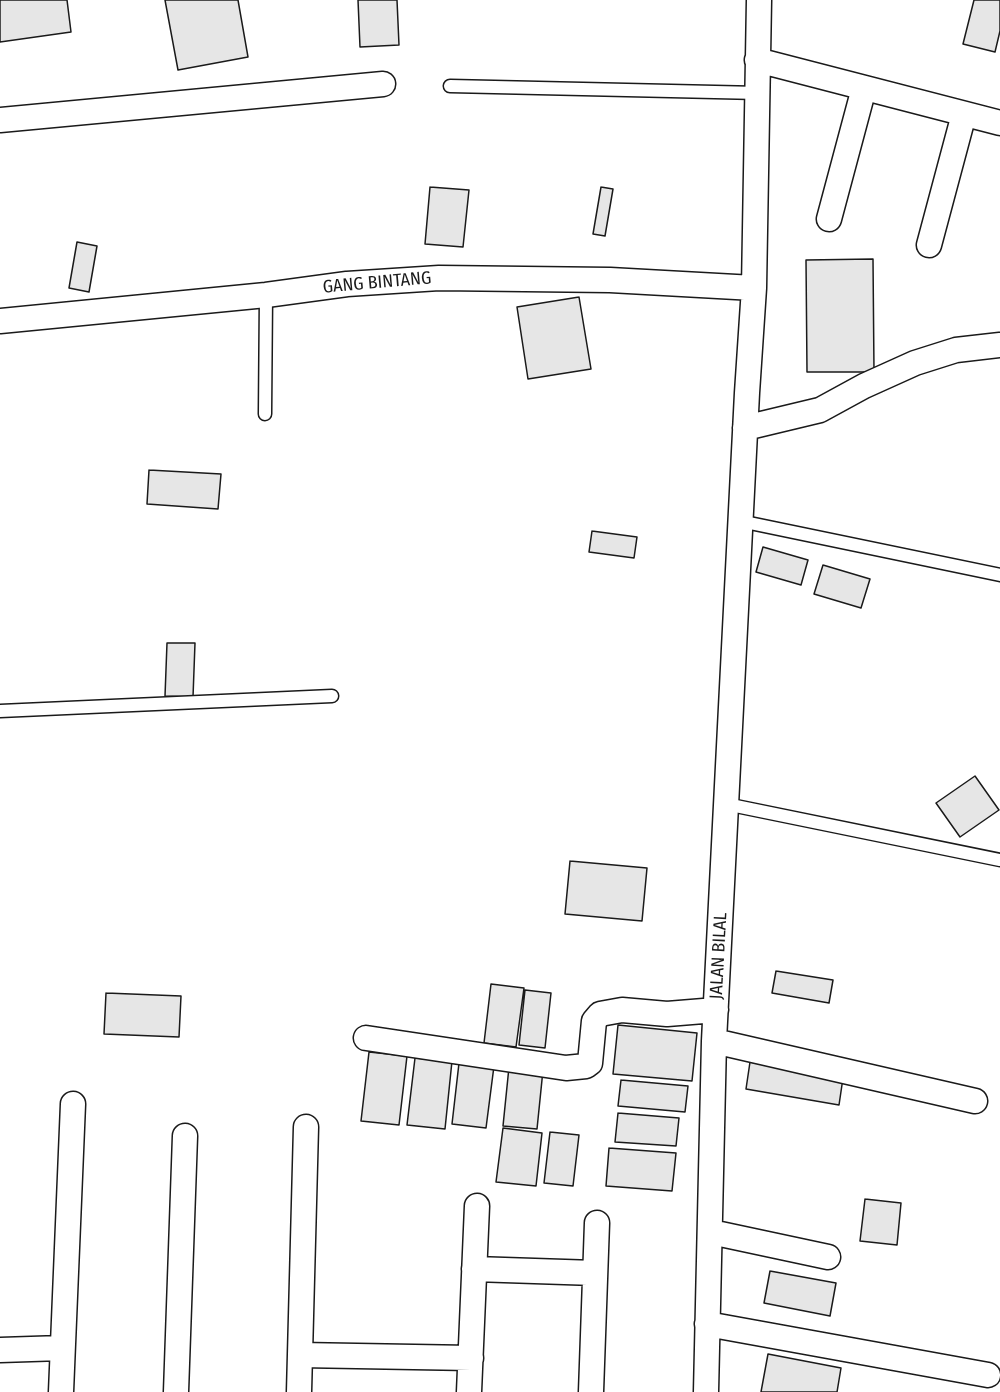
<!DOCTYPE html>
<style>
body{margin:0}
canvas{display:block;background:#fff}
</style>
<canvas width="1000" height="1392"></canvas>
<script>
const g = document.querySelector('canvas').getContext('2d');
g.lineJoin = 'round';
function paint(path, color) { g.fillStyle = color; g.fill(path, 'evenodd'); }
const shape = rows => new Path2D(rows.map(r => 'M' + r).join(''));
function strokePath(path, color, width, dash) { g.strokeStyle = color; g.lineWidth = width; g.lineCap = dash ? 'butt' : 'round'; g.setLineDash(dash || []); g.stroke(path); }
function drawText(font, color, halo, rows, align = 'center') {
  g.font = font + ' "Fira Sans Condensed",sans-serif'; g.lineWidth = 4.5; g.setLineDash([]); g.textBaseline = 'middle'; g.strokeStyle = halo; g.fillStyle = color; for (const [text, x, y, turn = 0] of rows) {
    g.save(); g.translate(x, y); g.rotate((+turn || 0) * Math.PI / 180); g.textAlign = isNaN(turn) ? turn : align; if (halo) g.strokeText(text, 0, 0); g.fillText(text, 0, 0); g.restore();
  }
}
const building = shape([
 [0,0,67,0,71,32,0,42,0,0],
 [165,0,238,0,248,57,178,70,165,0],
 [358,0,397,0,399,45,360,47,358,0],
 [974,0,1000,0,1000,31,995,52,963,44,974,0],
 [430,187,469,190,463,247,425,244,430,187],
 [601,187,613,189,605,236,593,234,601,187],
 [77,242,97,246,89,292,69,288,77,242],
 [873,259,874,372,807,372,806,260,873,259],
 [579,297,591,369,528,379,517,307,579,297],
 [149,470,221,474,218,509,147,504,149,470],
 [592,531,637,537,634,558,589,552,592,531],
 [763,547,808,560,801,585,756,572,763,547],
 [823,565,870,579,861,608,814,594,823,565],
 [167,643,195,643,193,697,165,696,167,643],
 [975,776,999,810,960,837,936,803,975,776],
 [570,861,647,868,642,921,565,914,570,861],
 [776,971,833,980,829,1003,772,993,776,971],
 [491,984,524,988,516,1047,484,1043,491,984],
 [525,990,551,993,545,1048,519,1045,525,990],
 [106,993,181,996,179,1037,104,1034,106,993],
 [618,1025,697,1033,692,1081,613,1074,618,1025],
 [369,1052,407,1056,399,1125,361,1121,369,1052],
 [415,1058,452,1061,445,1129,407,1125,415,1058],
 [750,1062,843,1078,839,1105,746,1089,750,1062],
 [459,1063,494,1066,486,1128,452,1124,459,1063],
 [509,1067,543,1070,537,1129,503,1126,509,1067],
 [621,1080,688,1086,685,1112,618,1106,621,1080],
 [618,1113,679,1118,676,1146,615,1142,618,1113],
 [503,1128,542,1133,536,1186,496,1182,503,1128],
 [550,1132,579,1135,573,1186,544,1183,550,1132],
 [609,1148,676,1153,672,1191,606,1186,609,1148],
 [865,1199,901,1203,897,1245,860,1241,865,1199],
 [770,1271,836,1283,830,1316,764,1303,770,1271],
 [768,1354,841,1368,837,1392,761,1392,768,1354]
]);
const service = shape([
 [450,86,759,93],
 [265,414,266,295],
 [740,521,1000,575],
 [0,711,332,696],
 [726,804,1000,860]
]);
const minor = shape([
 [757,60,1000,123],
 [0,120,383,84],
 [829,219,864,88],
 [929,245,964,114],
 [0,321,266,295,347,284,439,278,610,280,754,288],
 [745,428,820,410,864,386,915,363,956,350,1000,345],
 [366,1038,566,1068,586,1066,590,1063,594,1021,600,1014,622,1010,667,1014,716,1010],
 [714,1041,975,1101],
 [711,1232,828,1257],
 [474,1269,595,1273],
 [707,1324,988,1375],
 [0,1350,62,1348],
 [300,1355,471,1358],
 [61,1392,73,1104],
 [176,1392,185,1136],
 [299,1392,306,1127],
 [469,1392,477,1206],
 [591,1392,597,1223],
 [706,1392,714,1041,747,393,754,288,759,0]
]);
const streetNames = [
 ["GANG BINTANG",377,283,-5],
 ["JALAN BILAL",719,956,-87]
];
paint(building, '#e6e6e6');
strokePath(building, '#1a1a1a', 1.5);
strokePath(service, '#1a1a1a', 15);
strokePath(minor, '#1a1a1a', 27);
strokePath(service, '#fff', 12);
strokePath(minor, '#fff', 24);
drawText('18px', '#1a1a1a', '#fff', streetNames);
</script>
